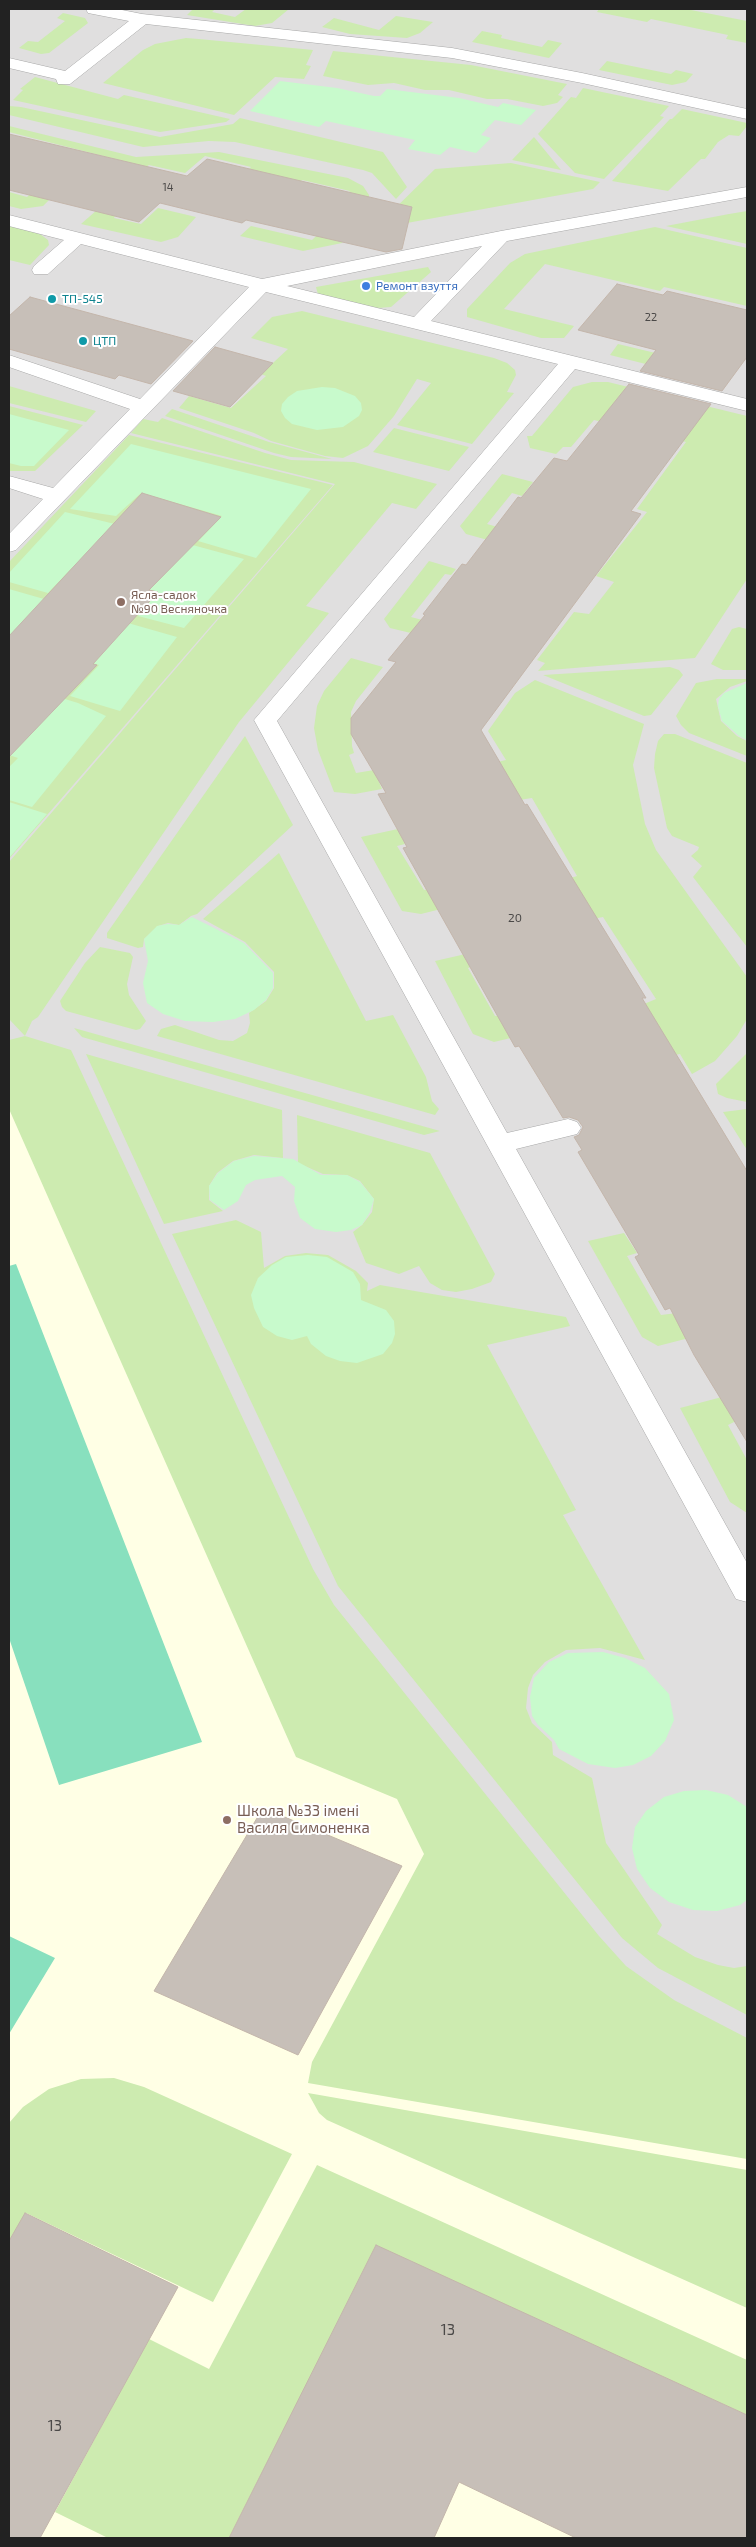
<!DOCTYPE html>
<meta charset="utf-8">
<style>
body{margin:0}
#map{position:relative;width:756px;height:2547px;overflow:hidden;background:#f2efe9;font-family:"Exo 2",sans-serif}
canvas{display:block}
.frame{position:absolute;inset:0;border:10px solid #222;pointer-events:none}
</style>
<div id="map">
<canvas width="756" height="2547"></canvas>
<div class="frame"></div>
</div>
<script>
const g = document.querySelector('canvas').getContext('2d');
g.lineJoin = 'round';
function paint(path, color) { g.fillStyle = color; g.fill(path, 'evenodd'); }
const shape = rows => new Path2D(rows.map(r => 'M' + r).join(''));
function strokePath(path, color, width, dash) { g.strokeStyle = color; g.lineWidth = width; g.lineCap = dash ? 'butt' : 'round'; g.setLineDash(dash || []); g.stroke(path); }
function drawText(font, color, halo, rows, align = 'center') {
  g.font = font + ' "Exo 2",sans-serif'; g.lineWidth = 4; g.setLineDash([]); g.textBaseline = 'middle'; g.strokeStyle = halo; g.fillStyle = color; for (const [text, x, y, turn = 0] of rows) {
    g.save(); g.translate(x, y); g.rotate((+turn || 0) * Math.PI / 180); g.textAlign = isNaN(turn) ? turn : align; if (halo) g.strokeText(text, 0, 0); g.fillText(text, 0, 0); g.restore();
  }
}
const residential = shape([
 [9,9,747,9,747,2538,9,2538]
]);
const education = shape([
 [9,1052,309,1692,747,2106,747,2538,9,2538]
]);
const grass = shape([
 [193,9,215,9,212,12,235,17,246,9,289,9,272,23,255,26,187,15],
 [599,9,686,9,747,21,747,43,726,39,728,35,651,19,647,22,597,12],
 [63,13,85,18,88,23,49,53,41,54,19,48,28,41,38,42,65,21,57,18],
 [396,16,433,22,420,33,407,38,350,34,322,27,334,18,379,30],
 [482,31,502,35,501,38,542,47,548,40,562,43,549,58,472,42],
 [186,38,199,39,313,50,306,65,311,66,304,79,275,77,234,115,103,83,143,50,155,44],
 [333,51,471,65,567,84,558,95,563,97,557,103,543,106,507,99,487,99,449,90,425,90,394,83,368,85,323,76],
 [607,61,671,74,676,70,693,74,686,82,672,85,599,70],
 [35,77,118,99,124,95,230,119,226,122,160,132,13,100,23,90,20,89],
 [583,88,669,106,660,116,664,117,604,179,575,173,538,134,571,97,576,98],
 [9,106,21,107,160,137,233,124,240,118,383,152,407,187,396,199,372,173,363,170,235,142,209,141,143,147,9,115],
 [682,109,747,123,747,126,739,136,729,135,718,142,705,159,701,159,668,191,612,181,670,119,672,119],
 [9,126,136,157,219,152,348,178,363,186,369,195,369,205,342,243,303,251,240,236,251,226,312,240,337,216,329,214,350,191,302,180,299,184,246,172,251,167,205,156,185,173,149,165,146,167,9,132],
 [534,137,561,170,512,160],
 [511,163,600,182,593,189,374,229,435,169],
 [9,192,27,197,32,192,52,197,43,206,21,209,9,206],
 [158,208,196,217,178,237,161,242,81,224,97,210,116,214,114,218,141,224],
 [747,211,747,244,666,226,729,214],
 [9,224,36,231,48,240,49,245,30,265,9,260],
 [655,227,747,248,747,306,664,287,660,291,545,264,504,309,574,326,564,338,541,338,467,317,467,309,510,263,525,254],
 [428,267,431,272,391,307,377,308,318,294,317,291,316,287],
 [302,311,494,358,507,363,515,370,516,375,507,392,514,393,472,444,397,425,431,383,417,379,394,416,368,446,343,458,325,456,271,441,254,433,179,408,189,396,231,408,266,376,261,374,288,349,251,338,272,317],
 [618,344,697,363,705,379,610,355],
 [592,382,608,382,747,416,747,579,695,658,538,671,545,663,537,660,574,612,589,614,614,582,596,576,647,512,637,509,686,442,594,420,571,447,563,447,556,454,530,448,527,436,532,436,573,387],
 [9,386,96,411,86,422,9,403],
 [9,406,83,425,35,471,9,471],
 [172,409,269,442,332,459,291,457,274,453,165,416],
 [162,418,265,453,291,460,354,462,437,484,416,509,392,503,306,606,329,613,239,722,38,1017,32,1021,25,1036,71,1050,313,1569,334,1605,599,1936,626,1966,674,2000,747,2038,747,2159,308,2083,312,2062,424,1854,397,1799,296,1757,9,1109,9,1040,25,1036,9,1019,9,862,335,484,131,433,143,419,158,422],
 [394,428,469,447,449,471,373,452],
 [129,435,333,485,9,859,9,562],
 [502,474,533,482,522,496,512,493,487,524,505,529,495,542,466,534,460,526],
 [429,561,456,569,451,575,445,574,411,617,430,622,419,635,390,628,384,619],
 [739,627,747,629,747,670,723,670,711,664,732,629],
 [351,658,383,667,356,701,351,712,352,746,354,753,349,755,356,773,374,770,382,789,355,794,334,792,318,750,314,728,317,706,324,691],
 [670,667,679,670,683,675,651,715,644,716,543,675],
 [717,679,747,679,747,681,730,687,716,699,721,721,737,736,747,741,747,756,689,733,681,725,676,716,696,683],
 [535,680,644,724,633,765,645,824,656,850,747,977,747,1019,737,1036,715,1061,692,1074,680,1054,675,1055,644,1004,656,999,603,917,593,919,567,879,577,876,532,798,519,800,497,762,506,760,488,731,515,693],
 [664,734,675,734,747,763,747,947,693,877,702,866,691,856,698,850,699,847,672,836,667,828,654,768,655,754,658,741],
 [245,736,293,825,197,914,191,916,179,925,168,923,158,926,144,939,143,947,138,948,107,938,107,933],
 [398,829,405,844,397,846,424,890,438,887,449,907,421,914,402,911,361,837],
 [279,853,366,1021,393,1015,426,1077,432,1101,439,1109,435,1115,157,1036,161,1029,175,1025,219,1040,233,1041,247,1033,250,1023,249,1013,266,1001,274,988,274,972,245,942,203,919],
 [100,947,130,953,133,957,127,984,129,995,146,1021,140,1029,136,1030,66,1011,62,1007,60,1001,85,963],
 [470,953,476,965,468,968,495,1016,508,1014,519,1036,494,1042,473,1034,435,961],
 [74,1028,440,1131,424,1135,82,1037],
 [747,1053,747,1102,727,1098,718,1094,716,1084],
 [86,1054,282,1110,283,1158,254,1155,233,1161,217,1173,209,1186,209,1200,223,1211,164,1224],
 [747,1109,747,1150,723,1112],
 [297,1115,430,1153,495,1274,491,1282,472,1289,456,1292,442,1290,430,1283,419,1266,399,1274,366,1263,353,1232,362,1225,372,1212,374,1199,360,1181,347,1175,323,1174,298,1163],
 [236,1220,261,1232,264,1268,285,1256,306,1253,328,1255,356,1271,368,1283,367,1291,380,1285,566,1317,570,1326,487,1345,576,1510,563,1515,645,1660,600,1648,566,1650,545,1662,533,1675,528,1688,526,1708,532,1723,552,1742,553,1755,592,1778,606,1843,662,1925,657,1934,695,1957,718,1965,734,1968,747,1966,747,2015,658,1968,622,1938,338,1586,172,1234],
 [624,1233,637,1253,627,1256,661,1315,677,1313,689,1338,658,1346,642,1337,588,1241],
 [722,1397,736,1421,728,1425,747,1460,747,1513,730,1502,680,1408],
 [114,2078,144,2087,292,2154,213,2302,26,2213,9,2241,9,2123,23,2107,49,2089,81,2079],
 [308,2093,747,2170,747,2308,327,2120,319,2113],
 [317,2165,747,2360,747,2415,376,2246,229,2538,108,2538,55,2512,149,2339,209,2369]
]);
const park = shape([
 [280,81,337,88,374,96,380,96,387,89,459,98,498,107,503,103,536,110,521,125,495,120,481,135,491,138,476,153,450,147,440,155,408,149,415,140,326,121,319,127,250,111],
 [322,387,335,388,355,396,361,403,362,410,359,416,343,427,317,430,292,424,285,418,281,411,282,404,288,397,297,391],
 [9,414,69,430,34,466,21,466,9,463],
 [131,444,311,489,256,558,198,541,222,516,141,493,116,516,70,509],
 [65,512,119,525,244,559,184,628,138,616,158,592,72,568,48,593,9,582,9,573],
 [9,589,177,637,120,711,70,696,99,665,9,638],
 [9,682,78,703,106,716,32,807,9,800,9,767,18,758,9,755],
 [747,683,747,740,739,736,722,721,718,706,719,699,724,693],
 [9,802,47,814,9,858],
 [192,917,244,943,273,973,273,988,266,1000,254,1010,235,1019,213,1022,185,1021,163,1014,147,1003,143,983,148,961,144,939,157,926,168,924,179,925],
 [254,1156,293,1159,321,1175,347,1175,360,1182,374,1199,370,1212,362,1225,351,1230,336,1232,315,1229,300,1218,294,1201,295,1187,282,1176,255,1180,246,1185,238,1201,224,1210,210,1200,209,1186,218,1173,234,1161],
 [308,1255,327,1257,353,1272,360,1284,361,1300,386,1310,394,1321,395,1334,392,1343,383,1354,357,1363,340,1361,326,1356,311,1344,307,1336,292,1340,277,1336,263,1327,254,1308,251,1295,258,1278,272,1265,286,1257],
 [603,1652,625,1658,645,1668,669,1694,674,1720,665,1741,651,1756,633,1765,615,1768,588,1764,559,1749,554,1740,538,1725,532,1716,530,1697,534,1678,549,1662,568,1653],
 [706,1790,728,1795,747,1807,747,1900,740,1905,717,1911,693,1910,669,1902,650,1888,637,1869,632,1848,635,1827,646,1811,664,1797,684,1791]
]);
const pitch = shape([
 [16,1264,202,1742,59,1785,9,1638,9,1266],
 [9,1936,55,1958,9,2034]
]);
const building = shape([
 [9,134,187,176,207,159,412,207,402,249,386,252,246,220,242,223,160,203,139,222,9,190,9,134],
 [617,284,663,295,667,291,747,310,747,357,722,391,640,371,656,350,578,330,617,284],
 [30,297,193,341,151,384,119,375,115,379,9,349,9,316,30,297],
 [215,347,273,363,230,407,173,391,215,347],
 [629,384,711,404,631,511,641,514,481,730,525,805,527,804,646,998,642,998,747,1171,747,1442,694,1355,670,1308,665,1310,635,1257,639,1255,578,1152,582,1150,574,1137,579,1135,583,1127,578,1120,569,1117,563,1118,519,1046,515,1047,403,848,407,847,378,794,386,793,351,734,351,718,396,662,388,660,425,615,423,614,462,564,466,565,518,497,521,498,554,458,567,461,629,384],
 [142,493,221,517,149,590,158,592,93,664,97,665,9,757,9,636,142,493],
 [263,1808,402,1866,298,2055,154,1991,263,1808],
 [25,2213,178,2287,40,2538,9,2538,9,2241,25,2213],
 [376,2245,747,2415,747,2538,576,2538,459,2482,434,2538,229,2538,376,2245]
]);
const lane = shape([
 [86,9,117,9,142,14,452,48,582,73,747,109,747,119,582,83,452,58,146,24,70,84,58,84,56,79,9,68,9,58,65,71,129,21,88,13,86,9],
 [747,187,747,197,507,241,431,321,747,399,747,411,575,369,277,721,507,1133,568,1119,577,1122,581,1128,577,1134,516,1149,747,1563,747,1602,736,1599,254,720,558,364,266,292,16,550,9,552,9,534,43,499,9,488,9,476,53,488,130,409,9,367,9,355,140,399,249,287,81,244,48,274,34,274,32,270,34,266,64,240,9,226,9,215,262,279,501,231,747,187],
 [482,246,414,317,287,286,482,246]
]);
const markers = [
 [366,286,5,"#3f7fe0"],
 [52,299,5,"#0f9aa8"],
 [83,341,5,"#0f9aa8"],
 [121,602,5,"#8d6e63"],
 [227,1820,5,"#8d6e63"]
];
const farNumbernames = [
 ["14",168,187],
 ["22",651,317]
];
const farShopnames = [
 ["Ремонт взуття",376,286]
];
const farCulturenames = [
 ["ТП-545",62,299],
 ["ЦТП",93,341]
];
const farEducationnames = [
 ["Ясла-садок",131,595],
 ["№90 Весняночка",131,609]
];
const numberNames = [
 ["20",515,918]
];
const educationNames = [
 ["Школа №33 імені",237,1811],
 ["Василя Симоненка",237,1828]
];
const nearNumbernames = [
 ["13",448,2330],
 ["13",55,2426]
];
paint(residential, '#e0dfdf');
paint(education, '#ffffe5');
paint(grass, '#cdebb0');
paint(park, '#c8facc');
paint(pitch, '#88e0be');
paint(building, '#c7bfb8');
strokePath(building, '#c4b6ab', 1);
strokePath(lane, '#a9a9a9', 1);
paint(lane, '#fff');
for (const [x, y, r, color] of markers) { const dot = new Path2D(); dot.arc(x, y, r, 0, 2 * Math.PI); g.fillStyle = color; g.fill(dot); strokePath(dot, '#fff', 2); }
drawText('11px', '#4b4948', null, farNumbernames);
drawText('12px', '#366cbe', '#fff', farShopnames, 'left');
drawText('12px', '#0d838f', '#fff', farCulturenames, 'left');
drawText('12px', '#785e54', '#fff', farEducationnames, 'left');
drawText('12px', '#4b4948', null, numberNames);
drawText('15px', '#785e54', '#fff', educationNames, 'left');
drawText('15px', '#4b4948', null, nearNumbernames);
</script>
